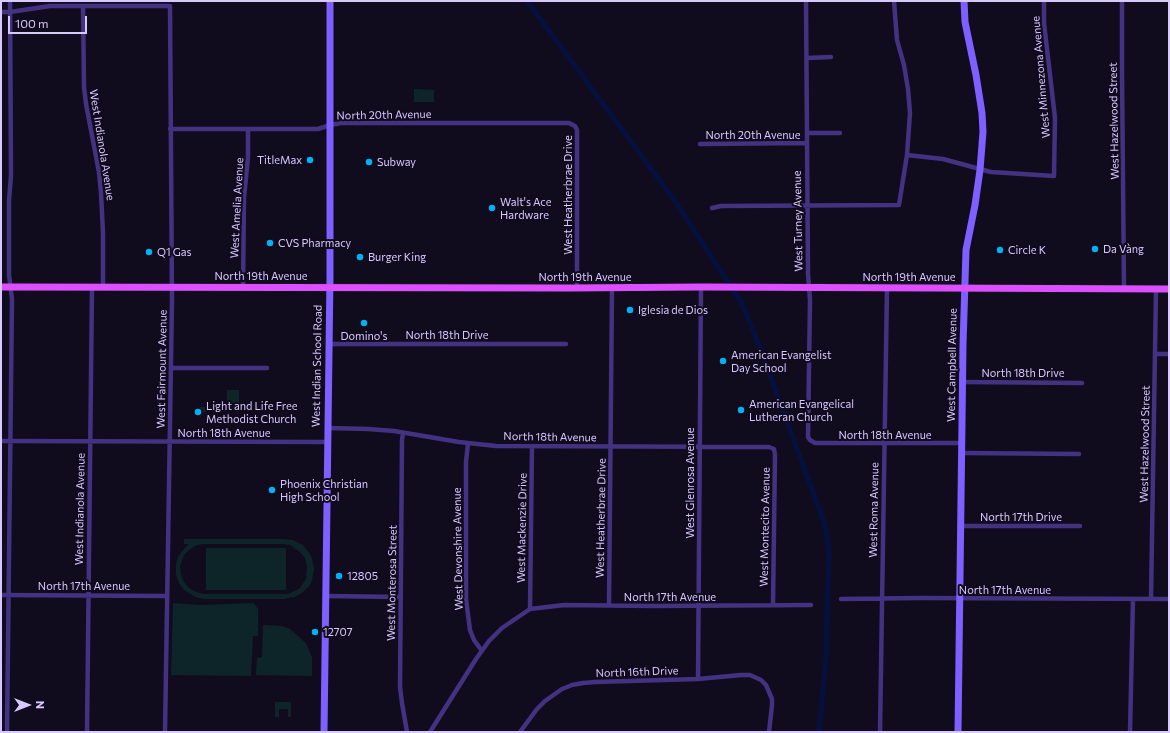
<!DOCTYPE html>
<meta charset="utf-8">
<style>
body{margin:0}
#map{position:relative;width:1170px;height:733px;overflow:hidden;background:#110b1e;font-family:Commissioner,sans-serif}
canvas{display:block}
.frame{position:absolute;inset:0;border:2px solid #d8c8ff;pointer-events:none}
.north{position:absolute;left:8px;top:685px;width:40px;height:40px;-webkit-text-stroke:3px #110b1e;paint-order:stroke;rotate:90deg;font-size:11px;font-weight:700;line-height:16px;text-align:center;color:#d8c8ff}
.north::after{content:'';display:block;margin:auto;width:14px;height:18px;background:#d8c8ff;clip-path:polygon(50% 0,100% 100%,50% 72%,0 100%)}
.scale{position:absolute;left:8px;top:16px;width:79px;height:18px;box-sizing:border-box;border:2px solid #d8c8ff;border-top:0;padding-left:5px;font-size:12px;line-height:14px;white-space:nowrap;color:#d8c8ff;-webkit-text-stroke:3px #110b1e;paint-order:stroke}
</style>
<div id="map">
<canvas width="1170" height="733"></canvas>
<div class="frame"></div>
<div class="north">N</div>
<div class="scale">100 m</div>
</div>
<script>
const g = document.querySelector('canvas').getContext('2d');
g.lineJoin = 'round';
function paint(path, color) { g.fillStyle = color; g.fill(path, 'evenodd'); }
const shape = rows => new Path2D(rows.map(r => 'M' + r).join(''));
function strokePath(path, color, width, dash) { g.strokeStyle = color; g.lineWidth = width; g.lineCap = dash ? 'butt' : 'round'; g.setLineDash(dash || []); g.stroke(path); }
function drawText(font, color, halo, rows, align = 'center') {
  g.font = font + ' Commissioner,sans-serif'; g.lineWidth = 4; g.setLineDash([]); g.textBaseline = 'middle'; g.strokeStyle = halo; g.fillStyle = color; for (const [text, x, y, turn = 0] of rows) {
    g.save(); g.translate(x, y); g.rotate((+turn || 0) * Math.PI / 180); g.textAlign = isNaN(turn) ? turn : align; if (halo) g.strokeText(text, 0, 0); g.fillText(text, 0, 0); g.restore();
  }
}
const green = shape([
 [414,89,434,90,434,102,414,102],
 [227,390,239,390,239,409,227,409],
 [198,407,213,407,213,412,198,412],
 [184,539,282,539,293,540,303,545,310,554,312,559,314,569,312,580,310,585,302,593,293,598,292,597,284,599,204,599,195,597,184,590,179,583,176,574,176,565,178,557,183,550,189,544,184,544],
 [205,544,282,544,290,545,300,552,305,558,307,566,306,579,299,589,288,594,204,594,196,592,189,588,184,582,181,575,180,566,184,555,190,549,197,545],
 [206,548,286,548,286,590,206,590],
 [173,603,201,605,254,603,258,609,258,636,253,636,251,676,171,675],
 [263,625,282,626,290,629,306,643,312,657,312,676,256,675,257,658,262,657],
 [275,702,291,702,291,717,288,717,288,709,279,709,279,717,275,717]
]);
const canal = shape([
 [527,1,675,201,741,302,754,332,823,519,827,535,829,553,826,657,819,732]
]);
const street = shape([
 [806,1,808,274,810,300,808,437,810,440,815,443,962,443],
 [1122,1,1122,71,1124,289],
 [83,6,84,87,86,104,99,172,101,193,103,233,103,287],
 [1,12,10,12,50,6,170,6,172,300,165,732],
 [807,58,831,57],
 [170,129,318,129,330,125,341,123,569,123,575,126,577,130,577,288],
 [807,133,840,133],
 [700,144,807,143],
 [907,155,943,159,991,172,1054,176,1055,118,1044,23,1044,1],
 [712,208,721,206,899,205,907,155,910,113,908,89,904,65,897,40,894,1],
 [243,287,244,198,248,157,248,129],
 [328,344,566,344],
 [1155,354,1169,354],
 [171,368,267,368],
 [963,382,1082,383],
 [327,428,368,429,394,431,459,442,496,446,769,447,774,449,775,455,773,605],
 [403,433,402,440,400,687,402,703,407,732],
 [1,441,327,442],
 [468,443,466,462,466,599,470,630,474,640,482,651],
 [962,453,1079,454],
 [961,526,1080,526],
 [1,595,167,596],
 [325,596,401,597],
 [841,599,920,598,1169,599],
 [1151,599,1156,289],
 [609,605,612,288],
 [530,609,532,446],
 [698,679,701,287],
 [7,732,12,299,9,275,9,201,11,175,10,1],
 [87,732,92,287],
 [430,732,476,659,489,641,502,628,530,609,564,605,654,606,811,605],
 [520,732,537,709,545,701,562,689,572,685,583,683,595,682,698,679,741,675,750,675,761,680,766,685,772,699,772,705,769,732],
 [880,732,887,288],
 [1130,732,1133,599]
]);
const secondary = shape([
 [324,732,330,276,330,1],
 [958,732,963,345,966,250,975,205,980,170,983,132,982,113,976,75,965,22,964,1]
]);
const primary = shape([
 [1,287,569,288,701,287,1169,289]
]);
const markers = [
 [310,160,4,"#00b1f3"],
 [369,162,4,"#00b1f3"],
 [492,208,4,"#00b1f3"],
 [270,243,4,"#00b1f3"],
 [1095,249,4,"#00b1f3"],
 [1000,250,4,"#00b1f3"],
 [149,252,4,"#00b1f3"],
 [360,257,4,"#00b1f3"],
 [630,310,4,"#00b1f3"],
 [364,323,4,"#00b1f3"],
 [723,361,4,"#00b1f3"],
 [741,410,4,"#00b1f3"],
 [198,412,4,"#00b1f3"],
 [272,490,4,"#00b1f3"],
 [339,576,4,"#00b1f3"],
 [315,632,4,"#00b1f3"]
];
const streetNames = [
 ["West Minnezona Avenue",1041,77,-95],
 ["North 20th Avenue",384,115,-1],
 ["West Hazelwood Street",1114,121,-91],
 ["North 20th Avenue",753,135],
 ["West Indianola Avenue",102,145,81],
 ["West Heatherbrae Drive",568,195,-90],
 ["West Amelia Avenue",237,208,-87],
 ["West Turney Avenue",798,221,-91],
 ["North 19th Avenue",261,276],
 ["North 19th Avenue",585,277],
 ["North 19th Avenue",909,277],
 ["North 18th Drive",447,335],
 ["West Campbell Avenue",952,365,-89],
 ["West Indian School Road",317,366,-89],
 ["West Fairmount Avenue",162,369,-89],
 ["North 18th Drive",1023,373],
 ["North 18th Avenue",224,433],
 ["North 18th Avenue",885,435],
 ["North 18th Avenue",550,437,1],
 ["West Hazelwood Street",1145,444,-89],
 ["West Glenrosa Avenue",690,483,-90],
 ["West Indianola Avenue",80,509,-89],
 ["West Roma Avenue",874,510,-89],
 ["North 17th Drive",1021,517],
 ["West Heatherbrae Drive",601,518,-89],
 ["West Montecito Avenue",765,527,-89],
 ["West Mackenzie Drive",522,528,-89],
 ["West Devonshire Avenue",458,549,-91],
 ["West Monterosa Street",392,583,-89],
 ["North 17th Avenue",84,586],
 ["North 17th Avenue",1005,590],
 ["North 17th Avenue",670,597],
 ["North 16th Drive",637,672,-2]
];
const poiNames = [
 ["TitleMax",302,160,"right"],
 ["Subway",377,162],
 ["Walt's Ace",500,202],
 ["Hardware",500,215],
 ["CVS Pharmacy",278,243],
 ["Da Vàng",1103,249],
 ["Circle K",1008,250],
 ["Q1 Gas",157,252],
 ["Burger King",368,257],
 ["Iglesia de Dios",638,310],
 ["Domino's",364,336,"center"],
 ["American Evangelist",731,355],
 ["Day School",731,368],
 ["American Evangelical",749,404],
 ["Lutheran Church",749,417],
 ["Light and Life Free",206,406],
 ["Methodist Church",206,419],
 ["Phoenix Christian",280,484],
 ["High School",280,497],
 ["12805",347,576],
 ["12707",323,632]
];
paint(green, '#0d2529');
strokePath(canal, '#05103d', 5.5);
strokePath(street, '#433281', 4.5);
strokePath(secondary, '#7e5fff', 7);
strokePath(primary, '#db4fff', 7);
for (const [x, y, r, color] of markers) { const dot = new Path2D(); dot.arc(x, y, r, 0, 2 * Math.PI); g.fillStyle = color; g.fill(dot); strokePath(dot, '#110b1e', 1.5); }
drawText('11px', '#d8c8ff', '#110b1e', streetNames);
drawText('11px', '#d8c8ff', '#110b1e', poiNames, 'left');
</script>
